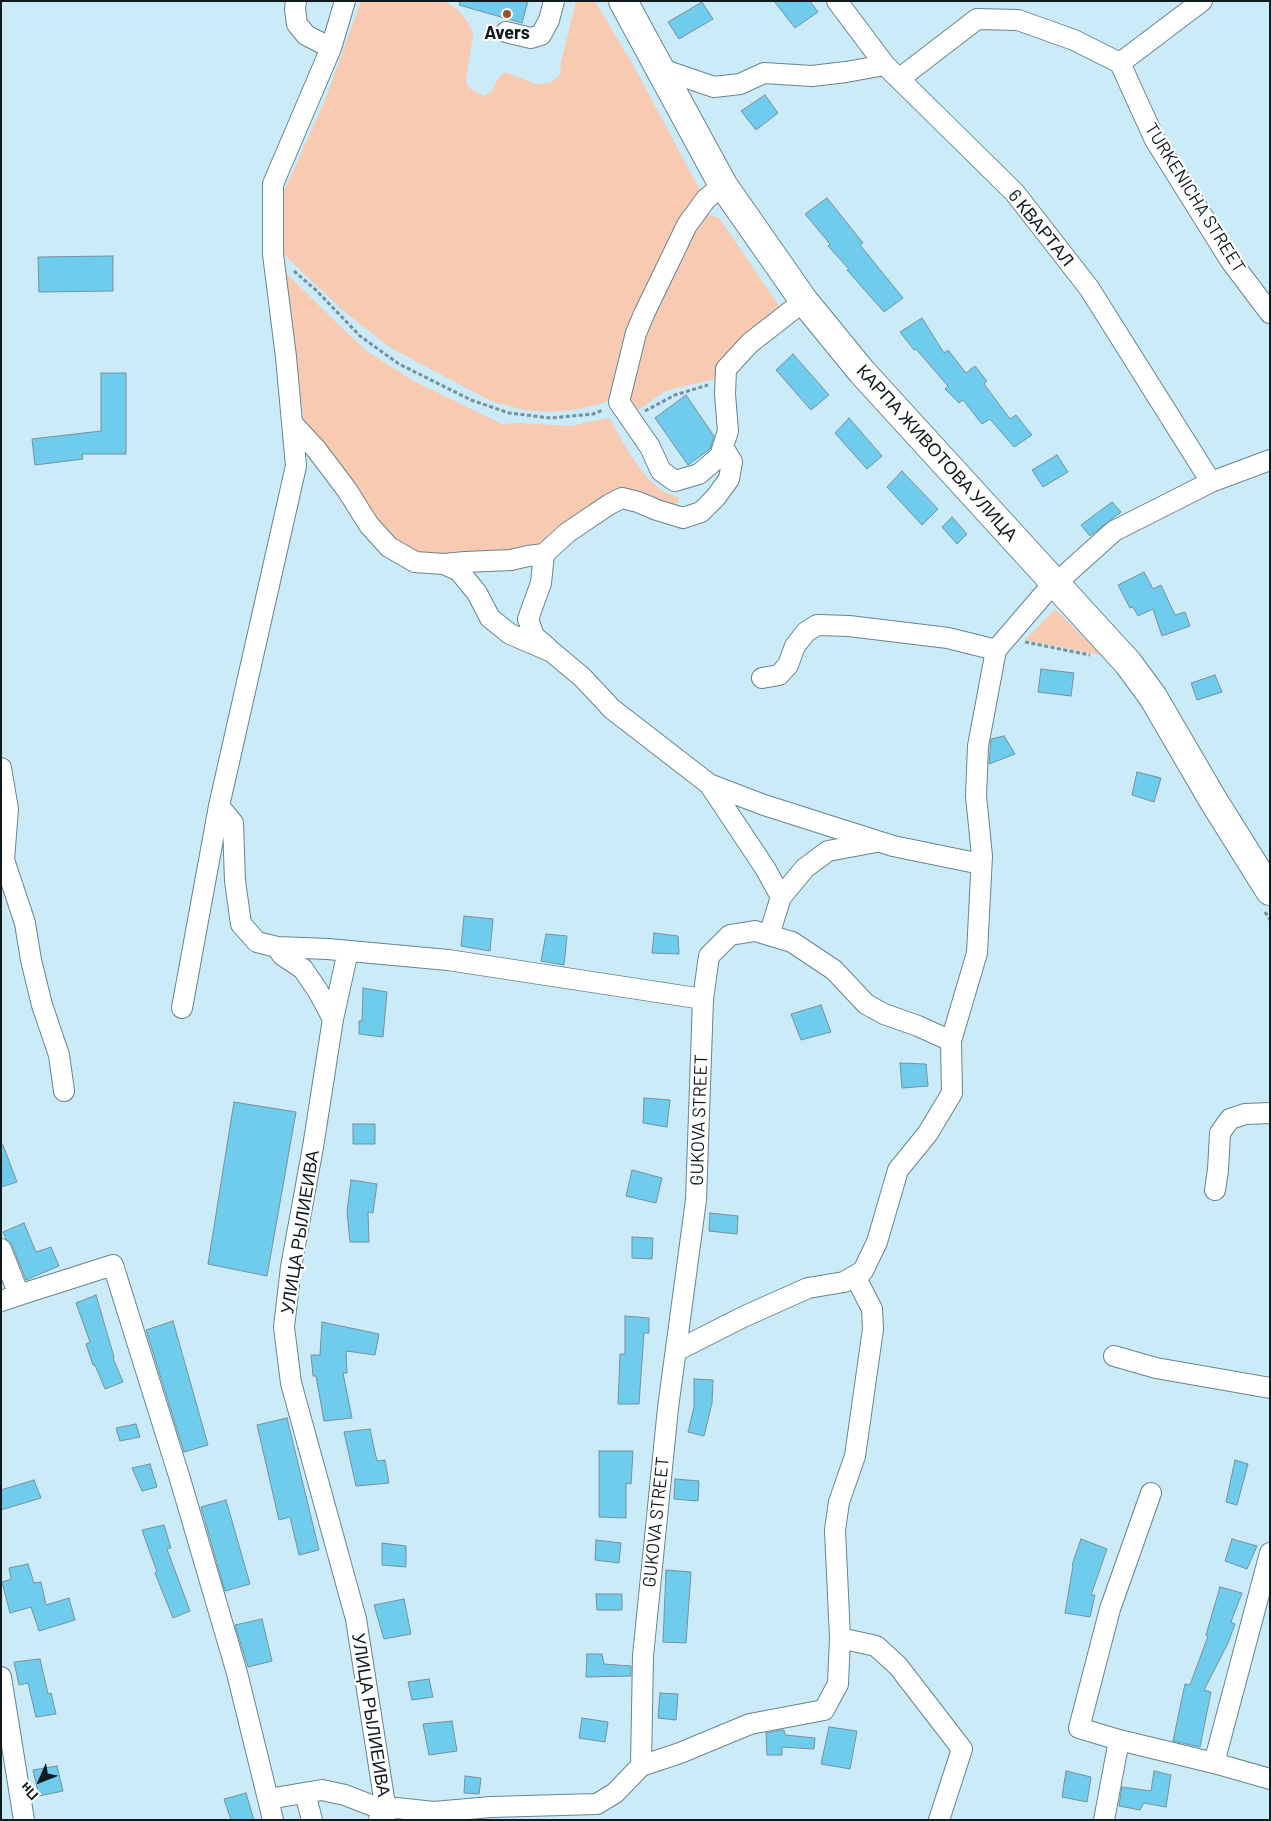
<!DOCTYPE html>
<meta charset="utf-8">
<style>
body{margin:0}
#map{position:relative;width:1271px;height:1821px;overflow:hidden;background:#caebf7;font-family:Barlow,sans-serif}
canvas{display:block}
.frame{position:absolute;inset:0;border:2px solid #0f1b1f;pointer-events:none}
.north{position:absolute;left:15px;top:1756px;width:50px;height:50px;-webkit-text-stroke:4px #fff;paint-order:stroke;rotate:226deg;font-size:14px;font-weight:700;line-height:20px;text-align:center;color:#0f1b1f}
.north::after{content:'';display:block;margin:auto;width:18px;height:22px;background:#0f1b1f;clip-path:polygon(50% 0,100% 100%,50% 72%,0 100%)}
</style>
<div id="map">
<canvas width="1271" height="1821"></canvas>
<div class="frame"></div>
<div class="north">Пн</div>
</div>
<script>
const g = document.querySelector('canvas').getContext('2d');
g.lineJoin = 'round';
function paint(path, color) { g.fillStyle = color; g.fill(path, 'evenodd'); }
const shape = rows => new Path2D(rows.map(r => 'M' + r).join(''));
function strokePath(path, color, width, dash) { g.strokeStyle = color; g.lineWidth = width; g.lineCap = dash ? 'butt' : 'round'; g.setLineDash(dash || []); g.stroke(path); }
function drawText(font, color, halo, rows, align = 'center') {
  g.font = font + ' Barlow,sans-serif'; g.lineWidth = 4.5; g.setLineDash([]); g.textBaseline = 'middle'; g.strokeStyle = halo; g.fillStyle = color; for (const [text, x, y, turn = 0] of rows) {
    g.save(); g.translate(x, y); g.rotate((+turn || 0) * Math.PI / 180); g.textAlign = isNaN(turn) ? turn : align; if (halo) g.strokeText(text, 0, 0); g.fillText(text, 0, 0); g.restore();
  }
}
const green = shape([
 [361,1,443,1,448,3,458,10,468,22,473,34,466,80,469,88,484,96,491,92,498,79,504,72,536,84,550,83,560,75,561,62,576,1,595,1,637,72,701,192,615,398,600,404,574,410,549,412,524,410,491,401,389,347,345,312,281,252,279,202,325,100],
 [706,214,719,218,782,310,718,378,665,391,637,411,626,404,640,335,683,247],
 [283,270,345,331,368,352,414,381,502,424,521,423,570,426,609,418,630,454,648,479,664,492,680,498,676,505,645,493,624,489,606,494,579,512,540,547,504,551,419,556,394,540,304,421],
 [1055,609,1101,655,1025,640]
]);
const building = shape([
 [460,1,528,1,522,23,459,5,460,1],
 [774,1,810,1,818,12,795,28,774,1],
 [702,2,713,19,679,39,668,22,702,2],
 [765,95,778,113,756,130,741,111,765,95],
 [827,198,863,243,860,245,903,298,884,312,847,270,849,269,828,246,830,244,805,214,827,198],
 [113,256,113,291,39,292,38,257,113,256],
 [922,318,944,353,948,350,966,373,975,366,987,381,984,384,1010,419,1016,415,1032,435,1014,447,990,419,982,424,963,400,959,403,945,389,948,386,916,349,914,350,900,332,922,318],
 [793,354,829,395,811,410,776,370,793,354],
 [101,373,126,373,126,454,82,454,83,459,35,465,32,439,101,431,101,373],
 [686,395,714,436,710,449,688,465,655,418,686,395],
 [849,418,882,456,867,469,835,433,849,418],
 [1057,455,1068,472,1043,487,1032,470,1057,455],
 [902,471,938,509,922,525,887,487,902,471],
 [1112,502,1121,512,1090,536,1081,525,1112,502],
 [952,517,967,534,957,544,942,527,952,517],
 [1144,572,1153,589,1161,585,1175,615,1185,612,1190,626,1162,636,1153,609,1138,616,1133,607,1130,608,1118,585,1144,572],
 [1041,669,1074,673,1071,696,1038,692,1041,669],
 [1215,675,1222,692,1197,700,1191,683,1215,675],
 [1004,736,1015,754,989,764,991,739,1004,736],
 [1137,772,1161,778,1154,802,1132,795,1137,772],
 [464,916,493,919,490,951,461,946,464,916],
 [654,933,678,936,679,954,652,953,654,933],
 [546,934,567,936,564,965,541,961,546,934],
 [363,988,387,992,383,1037,359,1034,359,1021,362,1021,363,988],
 [821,1005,831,1032,801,1040,791,1014,821,1005],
 [900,1063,926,1064,928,1086,902,1088,900,1063],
 [644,1098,670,1100,667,1127,643,1123,644,1098],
 [234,1102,296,1112,267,1276,208,1264,234,1102],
 [353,1124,375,1124,375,1144,353,1144,353,1124],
 [1,1145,3,1145,17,1182,1,1187,1,1145],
 [632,1170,662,1178,656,1203,626,1196,632,1170],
 [351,1180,377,1184,373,1213,368,1212,369,1242,350,1242,347,1212,351,1180],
 [710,1213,738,1216,737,1234,709,1231,710,1213],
 [24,1223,36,1252,51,1247,59,1266,26,1280,12,1245,6,1239,3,1232,24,1223],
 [632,1237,653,1238,652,1259,632,1258,632,1237],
 [96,1295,114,1357,113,1358,123,1382,105,1389,95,1365,93,1365,86,1344,90,1342,76,1303,96,1295],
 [625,1316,649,1318,649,1333,644,1333,639,1404,618,1404,620,1354,625,1354,625,1316],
 [173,1321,208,1445,184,1452,146,1330,173,1321],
 [322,1322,379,1334,375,1355,346,1351,347,1373,343,1373,352,1418,324,1421,316,1376,313,1376,311,1355,320,1355,322,1322],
 [694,1379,713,1380,712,1403,704,1436,688,1432,694,1407,694,1379],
 [287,1418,319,1550,299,1555,290,1517,279,1520,257,1425,287,1418],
 [136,1424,140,1437,120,1441,116,1428,136,1424],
 [370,1429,377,1461,385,1460,389,1483,356,1486,344,1432,370,1429],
 [599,1451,633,1451,631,1484,626,1483,626,1518,599,1517,599,1451],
 [1235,1460,1248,1464,1237,1505,1226,1502,1235,1460],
 [150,1464,157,1487,142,1491,132,1468,150,1464],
 [675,1479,699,1481,698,1501,674,1499,675,1479],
 [34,1480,41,1498,1,1510,1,1490,34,1480],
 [226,1500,250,1584,225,1591,201,1507,226,1500],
 [164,1525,171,1548,167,1549,190,1611,173,1618,155,1573,157,1572,142,1530,164,1525],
 [1081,1539,1107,1549,1091,1595,1095,1595,1090,1617,1065,1613,1073,1566,1072,1565,1081,1539],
 [1232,1539,1257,1546,1247,1569,1225,1561,1232,1539],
 [596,1540,621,1543,619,1563,595,1560,596,1540],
 [382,1543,406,1546,406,1567,382,1565,382,1543],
 [28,1564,34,1583,41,1582,46,1605,69,1598,75,1620,39,1631,31,1607,10,1613,2,1582,11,1579,9,1568,28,1564],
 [666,1570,691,1572,686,1643,663,1642,666,1570],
 [1220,1587,1242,1593,1231,1622,1235,1624,1228,1643,1204,1690,1211,1692,1200,1747,1173,1741,1185,1684,1190,1685,1208,1636,1206,1635,1220,1587],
 [596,1594,622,1594,622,1610,597,1610,596,1594],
 [404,1599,411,1634,384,1639,374,1605,404,1599],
 [262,1619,272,1661,248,1667,235,1625,262,1619],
 [587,1654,602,1654,604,1664,631,1666,631,1676,586,1677,587,1654],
 [40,1659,48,1694,51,1693,56,1714,36,1717,28,1683,19,1685,14,1662,40,1659],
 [429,1679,433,1697,412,1700,408,1682,429,1679],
 [660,1693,678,1694,676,1720,658,1718,660,1693],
 [582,1718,608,1722,605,1742,579,1738,582,1718],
 [452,1721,457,1751,429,1755,423,1724,452,1721],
 [829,1727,857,1731,850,1769,821,1764,829,1727],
 [782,1730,784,1730,785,1735,815,1738,814,1749,782,1747,782,1755,767,1755,766,1733,782,1730],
 [57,1766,63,1791,39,1796,33,1770,57,1766],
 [1066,1771,1091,1777,1087,1802,1062,1797,1066,1771],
 [1154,1771,1171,1775,1166,1807,1144,1803,1140,1810,1119,1806,1122,1787,1151,1791,1154,1771],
 [465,1776,481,1778,479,1794,464,1793,465,1776],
 [246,1793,254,1820,231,1820,224,1799,246,1793]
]);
const path = shape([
 [294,271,317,291,360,336,399,364,471,400,509,413,551,418,593,414,603,410],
 [645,411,675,395,708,385],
 [1025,642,1090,655],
 [1265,912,1270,920]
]);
const street = shape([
 [296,1,295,9,297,24,306,35,331,48],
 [837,1,885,65,1015,193,1089,288,1211,482],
 [1202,1,1120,63,1155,140,1230,260,1270,313],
 [506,32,531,38,541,35,549,20,554,1],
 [661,69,714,87,740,84,764,73,812,76,846,72,885,65],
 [899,79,977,19,1018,20,1074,40,1120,63],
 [723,185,706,199,687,225,644,314,636,333,619,402,650,447,661,471,675,481,699,474,720,456,728,431,725,394,726,369,750,343,804,301],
 [292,423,316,449,347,490,369,525,389,547,415,562,444,564,459,571,477,593,490,618,510,634,552,652,582,677,612,709,709,784,764,805,893,846,981,864],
 [444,564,465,562,511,560,528,556,544,554],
 [548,648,534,636,528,619,541,583,544,554,567,533,592,516,610,504,622,498,638,502,657,510,683,518,701,512,716,497,729,479,732,462,723,447],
 [762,678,779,675,788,665,795,646,806,632,817,625,849,626,948,638,996,650],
 [1,768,8,809,4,860,25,923,31,960,42,1005,59,1055,64,1091],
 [709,784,765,868,781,897],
 [219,806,233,823,235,881,241,924,257,942,277,947],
 [769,935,781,897,805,868,828,851,876,842],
 [182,1008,219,806,296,466,286,357,273,254,273,184,331,48,345,1],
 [333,1019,348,951],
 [1215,1190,1218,1170,1220,1133,1230,1119,1245,1114,1270,1113],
 [1,1249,19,1295,113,1265,180,1479,237,1673,268,1799,322,1790,345,1795,386,1811,356,1619,291,1383,284,1327,291,1267,313,1147,333,1019,318,991,303,969,282,955,277,947,328,949,448,960,703,999],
 [1,1301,19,1295],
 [676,1351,743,1317,808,1288,844,1282,863,1271,877,1242,898,1170,928,1133,952,1093,951,1041,977,953,982,856,976,796,978,746,996,650,1044,594,1114,531,1211,482,1270,460],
 [1114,1356,1156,1368,1270,1388],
 [1151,1493,1110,1609,1079,1728,1119,1740,1214,1763,1270,1779],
 [840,1638,835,1530,839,1502,855,1456,873,1329,872,1309,855,1276],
 [1,1677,24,1820],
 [1214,1763,1270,1553],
 [641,1766,680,1753,750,1724,824,1710,838,1684,840,1638,876,1646,898,1666,962,1749,939,1820],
 [305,1793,312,1820],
 [268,1799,273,1820],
 [379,1820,386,1811,396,1808,434,1812,491,1807,597,1804,615,1793,641,1766,643,1656,668,1408,696,1200,703,999,709,956,730,935,755,931,792,942,834,970,866,1004,884,1014,918,1026,951,1041],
 [1104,1820,1119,1740]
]);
const secondary = shape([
 [623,1,723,185,804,301,862,372,1128,663,1153,697,1213,800,1270,891]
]);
const markers = [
 [507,14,5,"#9b542c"]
];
const poiNames = [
 ["Avers",507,33]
];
const streetNames = [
 ["TURKENICHA STREET",1195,198,58],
 ["6 КВАРТАЛ",1041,228,51],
 ["КАРПА ЖИВОТОВА УЛИЦА",937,453,48],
 ["GUKOVA STREET",699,1120,-88],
 ["УЛИЦА РЫЛИЕИВА",300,1232,-81],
 ["GUKOVA STREET",656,1522,-84],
 ["УЛИЦА РЫЛИЕИВА",371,1715,81]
];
paint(green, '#f8cab2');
paint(building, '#70ccec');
strokePath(building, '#74929e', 1);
strokePath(street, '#678590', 22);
strokePath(secondary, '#678590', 30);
strokePath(path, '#789099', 3, [4, 2.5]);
strokePath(street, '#fff', 20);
strokePath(secondary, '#fff', 28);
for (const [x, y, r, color] of markers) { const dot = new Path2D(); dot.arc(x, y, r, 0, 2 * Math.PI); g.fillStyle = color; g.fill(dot); strokePath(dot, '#fff', 2); }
drawText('bold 18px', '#0f1b1f', '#fff', poiNames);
drawText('18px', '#0f1b1f', '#fff', streetNames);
</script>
